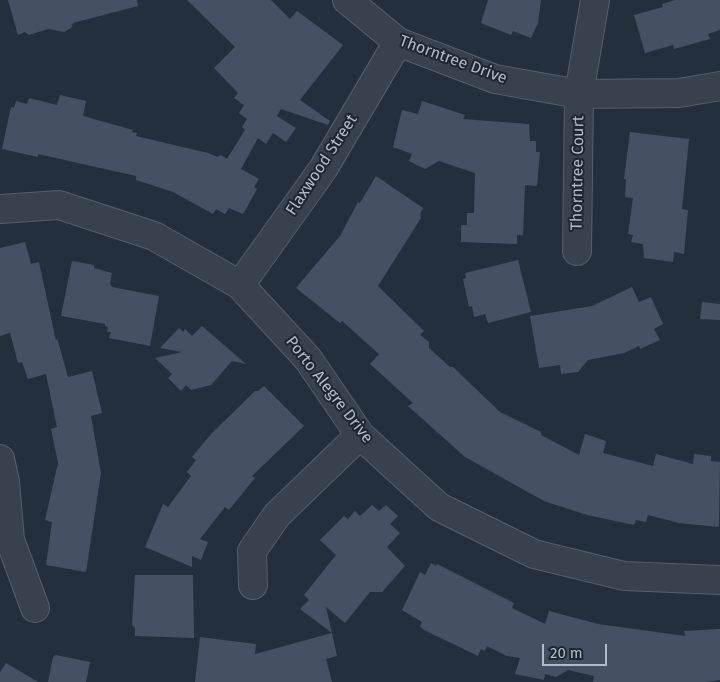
<!DOCTYPE html>
<style>
body{margin:0}
#map{position:relative;width:720px;height:682px;overflow:hidden;background:#242f3e;font-family:"Fira Sans",sans-serif}
canvas{display:block}
.scale{position:absolute;left:542px;top:644px;width:65px;height:22px;box-sizing:border-box;border:2px solid #b4bcc9;border-top:0;padding-left:6px;font-size:15px;line-height:18px;white-space:nowrap;color:#b4bcc9;-webkit-text-stroke:4px #1d2633;paint-order:stroke}
</style>
<div id="map">
<canvas width="720" height="682"></canvas>
<div class="scale">20 m</div>
</div>
<script>
const g = document.querySelector('canvas').getContext('2d');
g.lineJoin = 'round';
function paint(path, color) { g.fillStyle = color; g.fill(path, 'evenodd'); }
const shape = rows => new Path2D(rows.map(r => 'M' + r).join(''));
function strokePath(path, color, width, dash) { g.strokeStyle = color; g.lineWidth = width; g.lineCap = dash ? 'butt' : 'round'; g.setLineDash(dash || []); g.stroke(path); }
function drawText(font, color, halo, rows, align = 'center') {
  g.font = font + ' "Fira Sans",sans-serif'; g.lineWidth = 4; g.setLineDash([]); g.textBaseline = 'middle'; g.strokeStyle = halo; g.fillStyle = color; for (const [text, x, y, turn = 0] of rows) {
    g.save(); g.translate(x, y); g.rotate((+turn || 0) * Math.PI / 180); g.textAlign = isNaN(turn) ? turn : align; if (halo) g.strokeText(text, 0, 0); g.fillText(text, 0, 0); g.restore();
  }
}
const building = shape([
 [8,0,137,0,138,6,73,23,71,28,64,32,48,29,29,35,25,32,18,35],
 [187,0,271,0,290,19,297,11,343,45,300,100,330,121,328,125,281,109,277,116,296,128,286,142,273,133,266,144,258,138,241,169,259,179,254,187,257,189,243,214,229,208,225,214,216,209,213,214,173,192,136,180,136,176,38,154,38,157,2,149,11,107,14,108,16,101,27,104,29,98,57,105,60,95,86,101,83,116,133,130,132,132,137,133,136,136,208,153,217,157,221,155,227,159,245,130,242,127,247,119,239,113,244,105,234,98,238,93,214,68,235,47],
 [488,0,541,0,538,23,531,38,513,31,511,35,481,23],
 [675,0,720,0,720,30,708,34,710,39,674,49,673,45,645,53,634,15,663,7,662,4],
 [422,101,465,115,463,119,529,124,530,141,536,141,536,152,540,152,537,186,525,185,523,235,517,235,517,244,461,242,461,225,467,225,467,213,474,213,475,173,439,161,425,169,409,161,412,154,393,147,402,110,418,114],
 [630,132,689,139,682,209,688,210,684,254,674,252,673,262,644,258,643,244,631,242,633,235,628,234,633,198,625,197,626,179,624,179],
 [376,176,423,208,420,214,421,218,378,286,424,331,420,335,429,342,429,348,450,367,453,367,500,412,541,432,541,435,579,455,585,434,606,441,603,453,653,466,656,454,693,464,694,454,711,456,711,461,720,462,719,527,679,523,648,515,646,522,636,520,634,525,587,515,544,501,465,457,408,406,413,403,370,364,379,354,342,321,340,323,296,288,340,236,358,202,360,203],
 [25,242,31,264,39,262,56,341,57,338,68,377,92,371,102,413,91,416,101,473,86,572,46,565,52,522,45,520,58,463,51,429,57,427,46,374,28,379,22,362,18,363,10,333,0,336,0,248],
 [518,260,531,312,488,323,485,314,474,317,472,306,469,307,463,279,466,278,465,273],
 [72,261,94,265,94,268,112,273,110,284,112,287,159,296,150,346,109,338,111,332,107,332,108,327,105,326,105,324,61,316],
 [632,287,639,302,651,297,663,324,654,329,660,340,640,349,639,346,624,353,588,360,578,372,561,374,560,365,539,368,530,316,592,306],
 [702,302,720,304,720,320,700,319],
 [202,326,246,364,232,361,211,385,191,390,186,385,181,391,168,378,172,374,155,358,182,352,160,348,179,328,183,332,185,329,192,336],
 [264,386,304,426,252,476,255,478,229,510,225,507,200,539,208,542,201,560,192,556,192,567,145,547,163,504,168,507,191,476,187,472,196,460,192,457,211,434,255,391,258,391],
 [372,505,379,511,386,505,398,516,390,524,400,533,387,547,405,566,382,592,370,592,345,623,326,607,332,633,300,609,309,600,304,595,336,555,320,540,344,516,348,519,355,511,360,516],
 [431,563,436,566,437,564,514,603,512,608,545,624,549,611,598,624,685,636,684,631,720,629,720,680,705,682,593,682,594,676,568,670,556,677,545,674,544,680,515,674,520,658,507,656,487,646,485,651,481,649,478,656,424,630,420,626,422,622,402,610,420,572,425,575],
 [135,575,193,575,194,638,135,636,135,628,132,625],
 [332,633,337,656,326,659,332,682,195,682,200,637,256,644,255,654],
 [56,655,90,662,86,682,48,682,53,657],
 [6,663,38,682,0,682,0,672]
]);
const minor = shape([
 [347,0,398,42,495,79,579,94,679,93,720,86],
 [0,209,59,205,154,236,240,285,308,359,360,435,439,507,534,554,624,576,720,580],
 [577,251,579,94,595,0],
 [240,285,323,169,398,42],
 [0,459,5,482,10,540,35,608],
 [253,585,252,551,277,515,360,435]
]);
const streetNames = [
 ["Thorntree Drive",453,60,20],
 ["Flaxwood Street",322,165,-57],
 ["Thorntree Court",578,173,-89],
 ["Porto Alegre Drive",329,390,52]
];
paint(building, '#455162');
strokePath(minor, '#565f6c', 30);
strokePath(minor, '#38414e', 28);
drawText('16px', '#b4bcc9', '#1d2633', streetNames);
</script>
